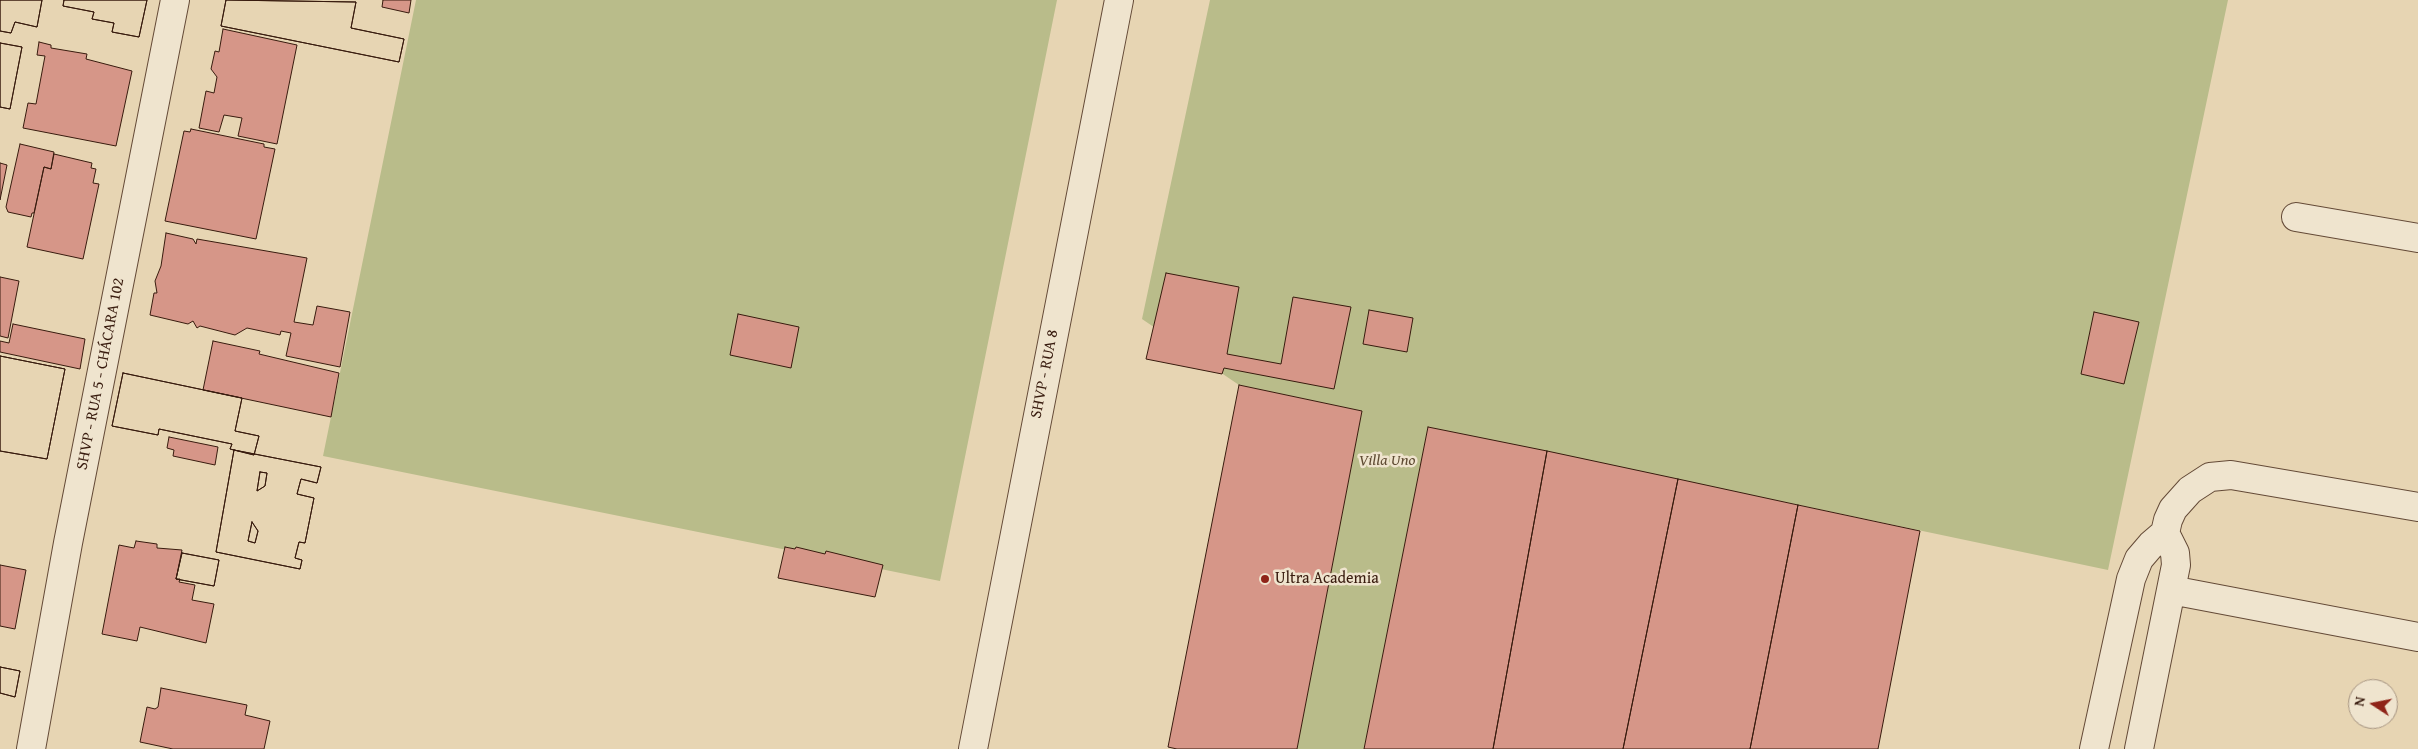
<!DOCTYPE html>
<meta charset="utf-8">
<style>
body{margin:0}
#map{position:relative;width:2418px;height:749px;overflow:hidden;background:#e7d5b3;font-family:"Gentium Book Plus",serif}
canvas{display:block}
.north{position:absolute;left:2348px;top:679px;width:50px;height:50px;box-sizing:border-box;background:#efe4ce;border:1px solid #a69481;border-radius:50%;rotate:281deg;font-size:14px;font-weight:700;line-height:20px;text-align:center;color:#381b0e}
.north::after{content:'';display:block;margin:auto;width:18px;height:22px;background:#8f2418;clip-path:polygon(50% 0,100% 100%,50% 72%,0 100%)}
</style>
<div id="map">
<canvas width="2418" height="749"></canvas>
<div class="north">N</div>
</div>
<script>
const g = document.querySelector('canvas').getContext('2d');
g.lineJoin = 'round';
function paint(path, color) { g.fillStyle = color; g.fill(path, 'evenodd'); }
const shape = rows => new Path2D(rows.map(r => 'M' + r).join(''));
function strokePath(path, color, width, dash) { g.strokeStyle = color; g.lineWidth = width; g.lineCap = dash ? 'butt' : 'round'; g.setLineDash(dash || []); g.stroke(path); }
function drawText(font, color, halo, rows, align = 'center') {
  g.font = font + ' "Gentium Book Plus",serif'; g.lineWidth = 5; g.setLineDash([]); g.textBaseline = 'middle'; g.strokeStyle = halo; g.fillStyle = color; for (const [text, x, y, turn = 0] of rows) {
    g.save(); g.translate(x, y); g.rotate((+turn || 0) * Math.PI / 180); g.textAlign = isNaN(turn) ? turn : align; if (halo) g.strokeText(text, 0, 0); g.fillText(text, 0, 0); g.restore();
  }
}
const green = shape([
 [416,0,1057,0,940,581,323,456],
 [1210,0,2228,0,2108,570,1428,427,1364,749,1297,749,1362,411,1239,385,1142,319]
]);
const building = shape([
 [0,0,42,0,37,27,15,22,11,33,0,31,0,0],
 [0,0,42,0,37,27,15,22,11,33,0,31,0,0],
 [64,0,147,0,139,37,112,32,114,23,92,19,94,12,63,6,64,0],
 [64,0,147,0,139,37,112,32,114,23,92,19,94,12,63,6,64,0],
 [226,0,356,2,351,28,404,39,399,62,221,26,226,0],
 [226,0,356,2,351,28,404,39,399,62,221,26,226,0],
 [383,0,411,0,409,13,382,7,383,0],
 [223,29,297,45,277,144,238,136,242,118,224,115,219,132,199,128,206,91,214,93,217,77,211,69,215,51,219,52,223,29],
 [39,42,51,45,51,48,87,54,86,59,132,71,116,146,23,128,28,103,36,104,45,56,37,55,39,42],
 [0,43,22,47,10,109,0,107,0,43],
 [0,43,22,47,10,109,0,107,0,43],
 [191,129,264,144,264,147,275,149,256,239,165,221,184,131,190,132,191,129],
 [20,144,54,152,51,169,44,167,34,213,32,213,31,217,8,212,6,207,20,144],
 [54,154,92,163,91,168,96,169,93,183,99,184,83,259,27,247,44,167,51,169,54,154],
 [0,163,7,165,0,200,0,163],
 [166,233,193,239,196,244,197,239,307,258,294,322,313,325,317,306,350,312,340,367,286,356,291,333,281,331,280,335,247,328,235,335,200,326,197,328,193,321,188,324,150,315,154,293,157,293,155,281,161,266,166,233],
 [1166,273,1239,287,1227,354,1281,364,1293,297,1351,307,1334,389,1224,368,1222,374,1146,359,1166,273],
 [0,277,19,281,8,338,0,336,0,277],
 [1369,310,1413,318,1407,352,1363,344,1369,310],
 [2094,312,2139,322,2124,384,2081,374,2094,312],
 [738,314,799,327,791,368,730,355,738,314],
 [13,324,85,339,80,369,0,352,0,341,9,343,13,324],
 [213,341,260,351,259,354,339,373,331,417,203,390,213,341],
 [0,356,65,369,47,459,0,451,0,356],
 [0,356,65,369,47,459,0,451,0,356],
 [123,373,242,398,235,431,259,436,254,455,230,449,232,444,159,429,158,435,112,426,123,373],
 [123,373,242,398,235,431,259,436,254,455,230,449,232,444,159,429,158,435,112,426,123,373],
 [1239,385,1362,411,1297,749,1177,749,1168,747,1239,385],
 [1428,427,1547,451,1493,749,1364,749,1428,427],
 [169,437,218,447,215,465,173,456,174,450,167,448,169,437],
 [234,450,321,467,317,483,301,479,297,494,314,498,305,543,299,542,295,558,302,560,300,569,216,552,234,450],
 [260,472,267,473,265,486,257,491,260,472],
 [252,522,258,531,255,543,248,541,252,522],
 [234,450,321,467,317,483,301,479,297,494,314,498,305,543,299,542,295,558,302,560,300,569,216,552,234,450],
 [260,472,267,473,265,486,257,491,260,472],
 [252,522,258,531,255,543,248,541,252,522],
 [1547,451,1678,479,1623,749,1493,749,1547,451],
 [1678,479,1798,505,1750,749,1623,749,1678,479],
 [1798,505,1920,531,1878,749,1750,749,1798,505],
 [136,541,157,544,157,548,182,550,176,579,180,579,179,582,195,585,192,600,214,604,206,643,140,627,137,641,102,634,119,545,134,548,136,541],
 [785,547,795,549,796,547,825,554,826,551,883,565,875,597,778,578,785,547],
 [182,553,219,560,214,586,176,579,182,553],
 [182,553,219,560,214,586,176,579,182,553],
 [0,565,26,570,15,629,0,626,0,565],
 [0,667,20,671,15,697,0,693,0,667],
 [0,667,20,671,15,697,0,693,0,667],
 [161,688,247,705,245,715,270,721,264,749,173,749,140,742,147,707,155,709,158,707,161,688]
]);
const minor = shape([
 [2296,217,2418,238],
 [2171,590,2418,637],
 [31,749,68,543,175,0],
 [2094,749,2131,579,2139,559,2151,545,2165,533],
 [2139,749,2176,565,2175,553,2165,533,2168,520,2173,509,2190,490,2210,477,2231,475,2418,507]
]);
const tertiary = shape([
 [973,749,1119,0]
]);
const markers = [
 [1265,579,5,"#8f2418"]
];
const streetNames = [
 ["SHVP - RUA 5 - CHÁCARA 102",101,374,-79],
 ["SHVP - RUA 8",1045,374,-79]
];
const parkNames = [
 ["Villa Uno",1387,461]
];
const poiNames = [
 ["Ultra Academia",1275,579]
];
paint(green, '#b9bc8a');
paint(building, '#d69688');
strokePath(building, '#381b0e', 1);
strokePath(minor, '#644a37', 30);
strokePath(tertiary, '#644a37', 30);
strokePath(minor, '#efe4ce', 28);
strokePath(tertiary, '#efe4ce', 28);
for (const [x, y, r, color] of markers) { const dot = new Path2D(); dot.arc(x, y, r, 0, 2 * Math.PI); g.fillStyle = color; g.fill(dot); strokePath(dot, '#efe4ce', 2); }
drawText('16px', '#381b0e', '#efe4ce', streetNames);
drawText('italic 16px', '#5f4b33', '#efe4ce', parkNames);
drawText('16px', '#381b0e', '#efe4ce', poiNames, 'left');
</script>
